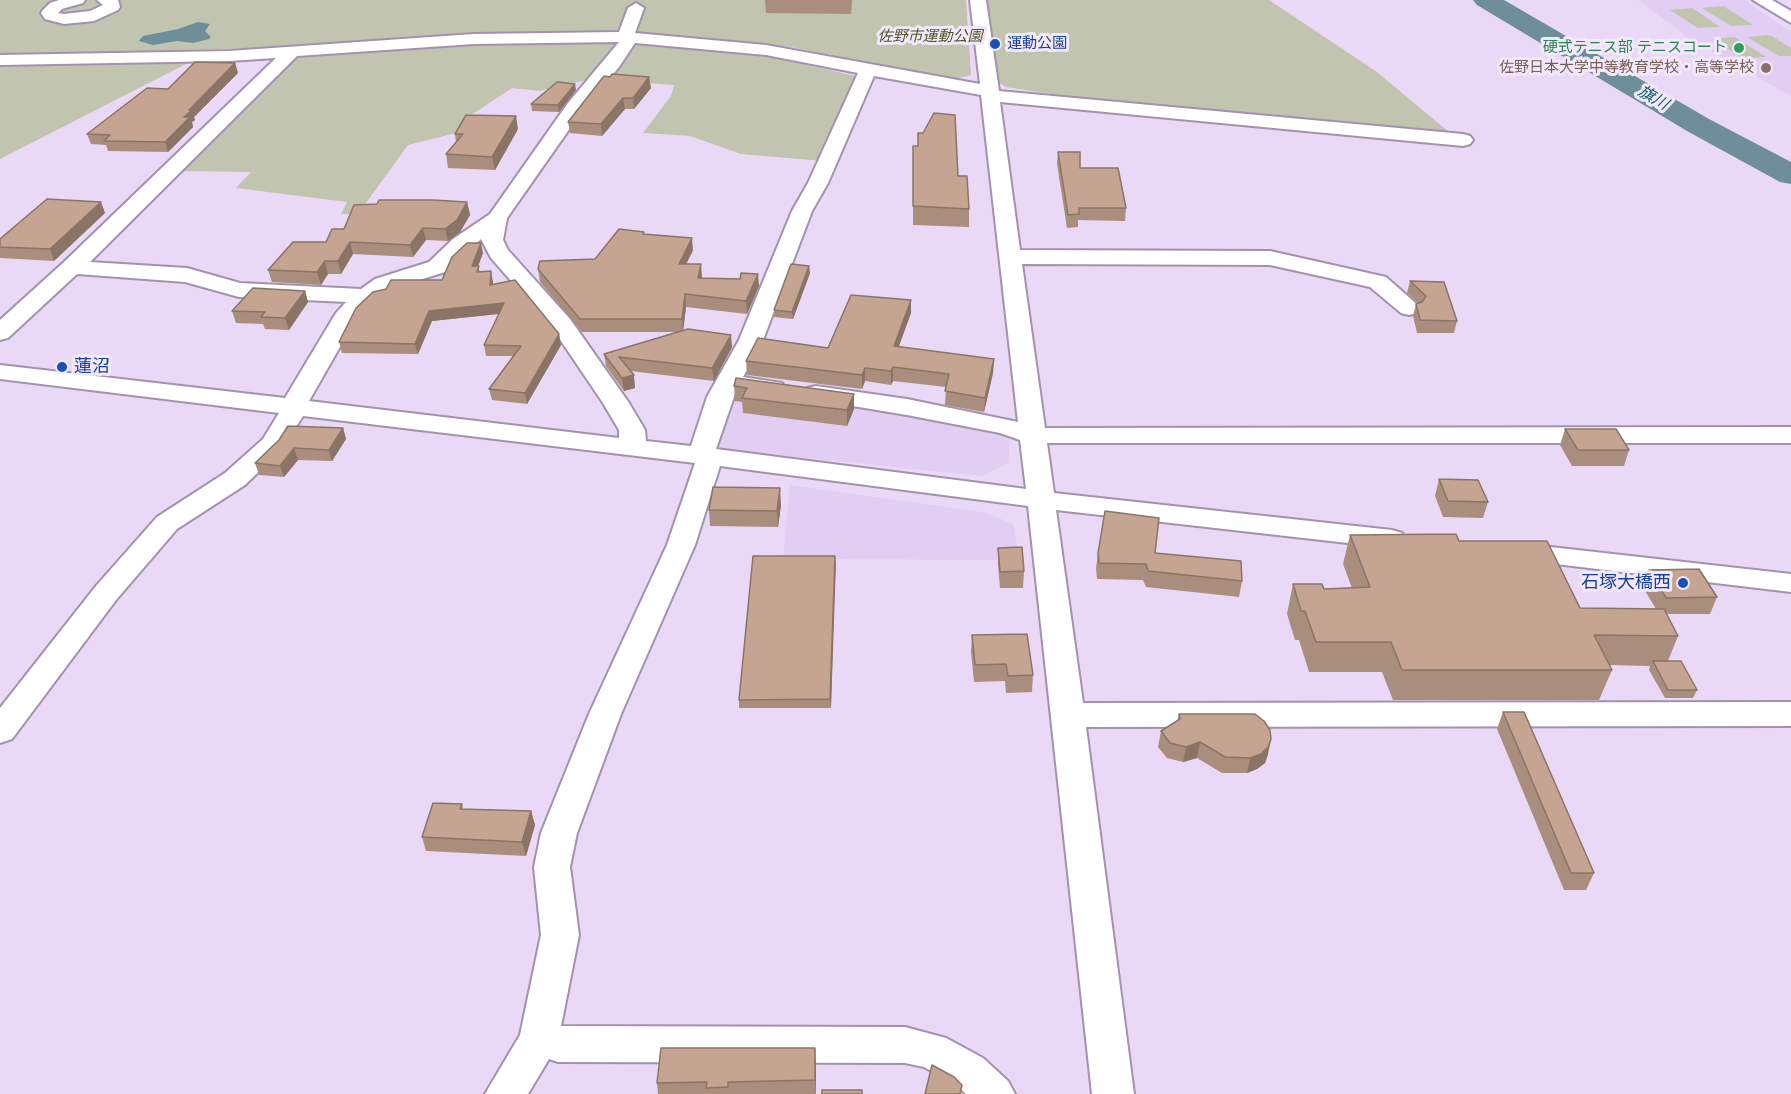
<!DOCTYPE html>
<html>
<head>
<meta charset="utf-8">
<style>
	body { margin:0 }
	canvas { display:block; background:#ead8f7 }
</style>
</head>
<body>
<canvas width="1791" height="1094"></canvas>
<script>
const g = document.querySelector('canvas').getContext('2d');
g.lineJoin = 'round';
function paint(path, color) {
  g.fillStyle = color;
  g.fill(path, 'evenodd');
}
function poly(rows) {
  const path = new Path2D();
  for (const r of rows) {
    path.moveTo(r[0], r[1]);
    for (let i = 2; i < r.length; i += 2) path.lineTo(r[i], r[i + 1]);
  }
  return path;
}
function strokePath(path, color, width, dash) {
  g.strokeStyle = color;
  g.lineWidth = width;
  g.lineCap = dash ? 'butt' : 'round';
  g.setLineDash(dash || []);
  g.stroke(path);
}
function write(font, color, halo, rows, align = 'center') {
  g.font = font + ' "Libre Baskerville","Noto Sans JP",serif';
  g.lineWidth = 6;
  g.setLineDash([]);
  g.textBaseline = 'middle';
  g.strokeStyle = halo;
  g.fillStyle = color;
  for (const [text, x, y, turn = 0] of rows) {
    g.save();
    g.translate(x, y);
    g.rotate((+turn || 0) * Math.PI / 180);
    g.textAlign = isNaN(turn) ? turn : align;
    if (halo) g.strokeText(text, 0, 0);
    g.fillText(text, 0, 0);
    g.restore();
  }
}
const built = poly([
	[1638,0,1745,0,1791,32,1791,96,1690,39],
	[732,387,867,405,1009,431,1009,462,982,476,710,448],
	[790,485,988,513,1014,525,1019,560,783,559]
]);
const green = poly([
	[0,0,966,0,971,75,955,79,791,47,637,32,506,32,295,47,0,55],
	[986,0,1269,0,1377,72,1450,133,1091,100,1006,87,998,82],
	[1723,6,1753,25,1731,26,1702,8],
	[1692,8,1720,27,1698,28,1670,10],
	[1770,35,1791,48,1791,56,1779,56,1747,37],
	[1735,37,1766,57,1742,58,1712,39],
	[571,42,614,43,615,47,631,48,639,43,731,52,776,58,860,77,823,161,741,154,690,136,643,133,671,96,674,85,590,79,540,91,512,88,465,119,456,133,408,145,358,214,341,214,347,202,236,188,251,172,177,171,291,61,301,56,472,43],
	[188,63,0,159,0,66]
]);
const water = poly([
	[198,22,210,24,205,31,211,37,209,39,193,43,177,41,153,45,139,41,143,36,178,29]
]);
const river = poly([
	[1473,0,1504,0,1709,119,1791,162,1791,184,1780,182,1687,131,1477,5,1473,0]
]);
const minor = poly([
	[59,0,85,0,83,3,62,9,58,13,64,14,90,11,103,5,97,0,118,0,120,7,118,10,94,21,64,24,45,19,41,13,43,10,50,3,59,0],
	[970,0,986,0,999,91,1463,134,1470,136,1473,140,1470,144,1463,146,1000,102,1020,250,1270,251,1386,277,1421,308,1417,313,1409,315,1401,313,1370,287,1270,265,1022,264,1045,428,1791,427,1791,443,1047,443,1054,493,1392,530,1402,533,1406,539,1402,545,1392,548,1056,510,1083,703,1791,702,1791,726,1086,727,1134,1094,1092,1094,1028,506,720,466,695,545,621,714,577,833,570,867,579,935,561,1026,905,1027,946,1038,983,1058,1008,1081,1015,1094,966,1094,955,1084,924,1067,905,1063,558,1062,549,1059,528,1094,485,1094,520,1035,541,935,534,867,541,833,589,714,667,545,695,463,303,416,281,450,245,485,177,529,116,600,12,739,0,743,0,708,96,586,157,517,225,473,263,439,279,413,0,379,0,365,285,398,336,313,346,302,239,297,185,282,77,274,8,338,0,340,0,320,64,262,276,58,229,61,0,65,0,55,229,51,474,34,619,32,628,8,636,3,644,8,635,33,766,45,980,84,970,0],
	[619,42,568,103,490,214,453,239,429,262,375,279,361,289,240,283,187,268,90,262,297,56,474,44,619,42],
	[635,43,766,55,858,73,808,183,792,211,739,340,707,397,691,446,646,441,645,430,629,403,570,319,508,250,503,240,507,218,582,111,619,67,635,43],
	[874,76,981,95,1018,422,907,399,816,386,807,388,804,393,807,398,816,400,907,415,1000,433,1020,440,1026,489,716,449,736,391,773,395,782,393,785,388,782,383,743,377,763,340,812,211,828,183,874,76],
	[481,239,491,258,553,329,603,403,619,430,619,438,309,401,357,317,374,301,391,289,445,272,481,239],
	[1753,0,1772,0,1791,11,1791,23,1753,0],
	[1515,543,1791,574,1791,592,1505,558,1501,552,1505,546,1515,543]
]);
const wall = poly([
	[765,0,852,0,851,14,766,13],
	[235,63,238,73,194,117,195,120,192,122,193,127,168,152,108,151,106,145,91,144,87,134,168,89],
	[649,77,651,88,634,109,625,109,602,136,570,133,568,122],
	[576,90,559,112,532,111,531,104],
	[518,129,495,170,448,168,446,154,456,142,455,134],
	[913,146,958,176,969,209,969,227,913,225],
	[1058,152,1080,168,1126,208,1125,221,1078,220,1078,227,1067,228,1057,164],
	[467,202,470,215,460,232,448,241,426,240,413,257,353,254,341,274,328,274,321,285,272,282,268,270,326,242,344,229],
	[105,213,54,261,0,258,0,239],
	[644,232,644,234,693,250,686,264,702,277,702,278,759,286,747,314,686,307,683,330,732,347,714,381,630,371,635,388,624,391,606,366,604,354,677,332,582,332,540,282,538,269,595,259],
	[483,253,478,266,480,272,493,282,493,285,559,334,561,345,527,404,492,400,489,389,513,356,486,356,484,345,499,314,432,321,418,354,342,353,339,342,442,280],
	[810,273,793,319,774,317,774,310],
	[1410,281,1457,321,1454,333,1417,333,1413,316,1416,304,1418,303,1407,293],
	[305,291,308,302,289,330,265,329,263,324,236,323,232,311],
	[911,313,898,347,994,359,993,373,984,412,945,405,946,387,893,381,891,385,865,381,862,389,747,375,746,361,828,348],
	[736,378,854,409,847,426,743,413,742,402,735,401,734,386],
	[343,428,346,439,332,461,298,460,284,477,259,475,255,463],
	[1565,429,1629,450,1624,466,1572,466,1560,445],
	[1439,479,1488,502,1483,518,1443,517,1435,496],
	[781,505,778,527,710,526,709,510],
	[1350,535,1459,541,1580,608,1656,609,1642,586,1649,570,1717,597,1710,614,1666,614,1678,636,1668,661,1697,690,1693,698,1665,698,1649,670,1650,666,1609,665,1612,670,1599,700,1393,700,1382,672,1309,672,1299,640,1295,640,1287,614,1293,584,1324,589,1352,588,1343,564],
	[998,548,1024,571,1023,588,1000,588,998,564],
	[1098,553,1155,553,1242,581,1239,597,1146,587,1143,580,1097,579,1096,568],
	[835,556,831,708,739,708,739,700],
	[972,635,1033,675,1032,692,1006,693,1005,681,974,682,971,652],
	[1503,712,1594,873,1586,890,1564,890,1497,729],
	[1179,714,1268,754,1265,763,1257,769,1247,773,1222,773,1197,758,1183,762,1167,758,1158,747,1161,731,1177,721],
	[462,804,463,809,531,811,535,825,526,856,426,851,422,837],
	[816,1065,816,1094,658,1094,657,1083]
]);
const shadedWall = poly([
	[235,63,238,73,194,117,195,120,192,122,193,127,168,152,165,142,189,110],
	[649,77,651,88,634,109,633,98],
	[575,84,576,90,559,112,558,105],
	[623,98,625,109,602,136,601,124],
	[516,116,518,129,495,170,492,157],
	[101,202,105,213,54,261,50,249],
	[467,202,470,215,460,232,448,241,445,229],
	[423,228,426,240,413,257,410,245],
	[692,238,693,250,680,277,679,264],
	[350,242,353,254,341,274,338,261],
	[481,243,483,253,474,277,472,266],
	[325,261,328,274,321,285,317,272],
	[701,264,702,277,699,291,698,278],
	[809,266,810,273,793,319,792,312],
	[491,271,493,282,492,296,490,285],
	[758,274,759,286,747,314,746,301],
	[305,291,308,302,289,330,285,318],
	[685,294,686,307,683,332,682,319],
	[911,300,911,313,894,360,894,346],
	[504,303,506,313,432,321,418,354,415,344,429,311],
	[559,334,561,345,527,404,525,393],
	[731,335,732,347,714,381,712,368],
	[994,359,993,373,984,412,985,398],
	[893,367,893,381,891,385,891,371],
	[865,368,865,381,862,389,862,375],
	[634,375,635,388,624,391,622,378],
	[854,394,854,409,847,426,847,410],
	[343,428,346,439,332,461,329,450],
	[294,448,298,460,284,477,280,466],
	[780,488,781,505,778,527,777,511],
	[835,556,836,564,831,708,830,699],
	[1271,739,1268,754,1265,763,1257,769,1247,773,1250,758],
	[1200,742,1197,758,1183,762,1186,747],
	[531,811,535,825,526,856,522,842],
	[815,1048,816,1065,816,1094,815,1080]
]);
const building = poly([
	[195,62,235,63,189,110,192,110,184,117,190,117,165,142,104,141,110,135,87,134,147,88,168,89,195,62],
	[612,74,649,77,633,98,623,98,601,124,568,122,604,76,610,77,612,74],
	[557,82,575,84,558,105,531,104,557,82],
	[934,113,955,115,958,176,967,176,969,209,913,206,913,146,918,146,918,133,923,133,934,113],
	[466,115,516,116,492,157,446,154,463,134,455,134,466,115],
	[1058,152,1080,152,1080,168,1118,168,1126,208,1079,208,1079,214,1068,215,1058,152],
	[47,199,101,202,50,249,0,247,0,239,47,199],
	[379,200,433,200,467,202,457,220,445,229,423,228,410,245,350,242,338,261,325,261,317,272,268,270,293,242,326,242,332,229,344,229,354,205,377,204,379,200],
	[619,229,644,232,643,234,692,238,679,264,701,264,698,278,740,279,741,273,758,274,746,301,685,294,682,319,580,319,538,269,540,261,595,259,619,229],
	[467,243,481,243,472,266,479,266,477,272,491,271,490,285,515,280,559,334,525,393,489,389,521,346,484,345,504,303,429,311,415,344,339,342,356,308,373,292,386,289,391,280,442,280,452,257,467,243],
	[791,264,809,266,792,312,774,310,791,264],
	[1410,281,1444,282,1457,321,1420,320,1416,304,1422,302,1426,296,1410,281],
	[253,288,305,291,285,318,261,317,265,312,232,311,253,288],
	[851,295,911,300,894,346,994,359,985,398,945,391,949,374,893,367,891,371,865,368,862,375,746,361,758,338,828,348,851,295],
	[688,329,731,335,712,368,619,357,634,375,622,378,604,354,688,329],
	[736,378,854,394,847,410,742,398,747,388,734,386,736,378],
	[288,426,343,428,329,450,294,448,280,466,255,463,279,440,288,426],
	[1565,429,1616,429,1629,450,1578,450,1565,429],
	[1439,479,1478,480,1488,502,1448,501,1439,479],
	[713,487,780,488,777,511,709,510,713,487],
	[1105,511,1159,518,1155,553,1241,561,1242,581,1148,571,1146,564,1099,563,1098,553,1105,511],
	[1456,534,1459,541,1547,541,1580,608,1664,609,1678,636,1594,635,1612,670,1402,670,1391,642,1316,642,1305,611,1301,611,1293,584,1322,584,1324,589,1370,587,1350,535,1456,534],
	[1022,547,1024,571,1000,572,998,548,1022,547],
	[753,556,835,556,830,699,739,700,753,556],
	[1699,569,1717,597,1666,598,1649,570,1699,569],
	[1027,634,1033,675,1008,676,1006,664,975,665,972,635,1027,634],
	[1653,661,1681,661,1697,690,1668,690,1653,661],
	[1503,712,1524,712,1594,873,1571,873,1503,712],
	[1179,714,1255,714,1264,721,1270,730,1271,739,1268,747,1261,754,1250,758,1225,757,1200,742,1186,747,1170,743,1161,731,1180,719,1179,714],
	[433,803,462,804,460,809,531,811,522,842,422,837,433,803],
	[661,1048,815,1048,815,1080,728,1082,728,1087,706,1088,707,1082,657,1083,661,1048],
	[932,1065,954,1077,962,1085,960,1094,925,1094,932,1065],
	[822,1090,862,1090,862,1094,822,1094,822,1090]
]);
const markers = [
	[995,44,6,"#1a4fb4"],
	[1739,48,6,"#2e9e5b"],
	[1766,68,6,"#8d6e63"],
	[62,367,6,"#1a4fb4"],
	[1683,583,6,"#1a4fb4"]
];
const farParknames = [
	["佐野市運動公園",930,37]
];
const farTransitnames = [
	["運動公園",1007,44]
];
const farLeisurenames = [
	["硬式テニス部 テニスコート",1727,48]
];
const farEducationnames = [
	["佐野日本大学中等教育学校・高等学校",1754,68]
];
const farWaternames = [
	["旗川",1653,98,30]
];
const transitNames = [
	["蓮沼",74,367],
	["石塚大橋西",1671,583,"right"]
];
paint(built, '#e2cdf3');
paint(green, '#c1c4ae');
paint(water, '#6e8f9a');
paint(river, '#6e8f9a');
strokePath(minor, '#a392af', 4);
paint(minor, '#fff');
paint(wall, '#a98e7e');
paint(shadedWall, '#8a7466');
paint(building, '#c5a592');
strokePath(building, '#8a7466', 1.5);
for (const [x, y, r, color] of markers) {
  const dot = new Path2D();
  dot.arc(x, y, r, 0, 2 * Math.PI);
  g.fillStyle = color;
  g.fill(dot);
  strokePath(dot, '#f3e8fb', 2);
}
write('italic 15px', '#525625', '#f3e8fb', farParknames);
write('15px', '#164399', '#f3e8fb', farTransitnames, 'left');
write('15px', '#27864d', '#f3e8fb', farLeisurenames, 'right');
write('15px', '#785e54', '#f3e8fb', farEducationnames, 'right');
write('italic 16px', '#135769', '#f3e8fb', farWaternames);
write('18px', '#164399', '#f3e8fb', transitNames, 'left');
</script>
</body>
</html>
